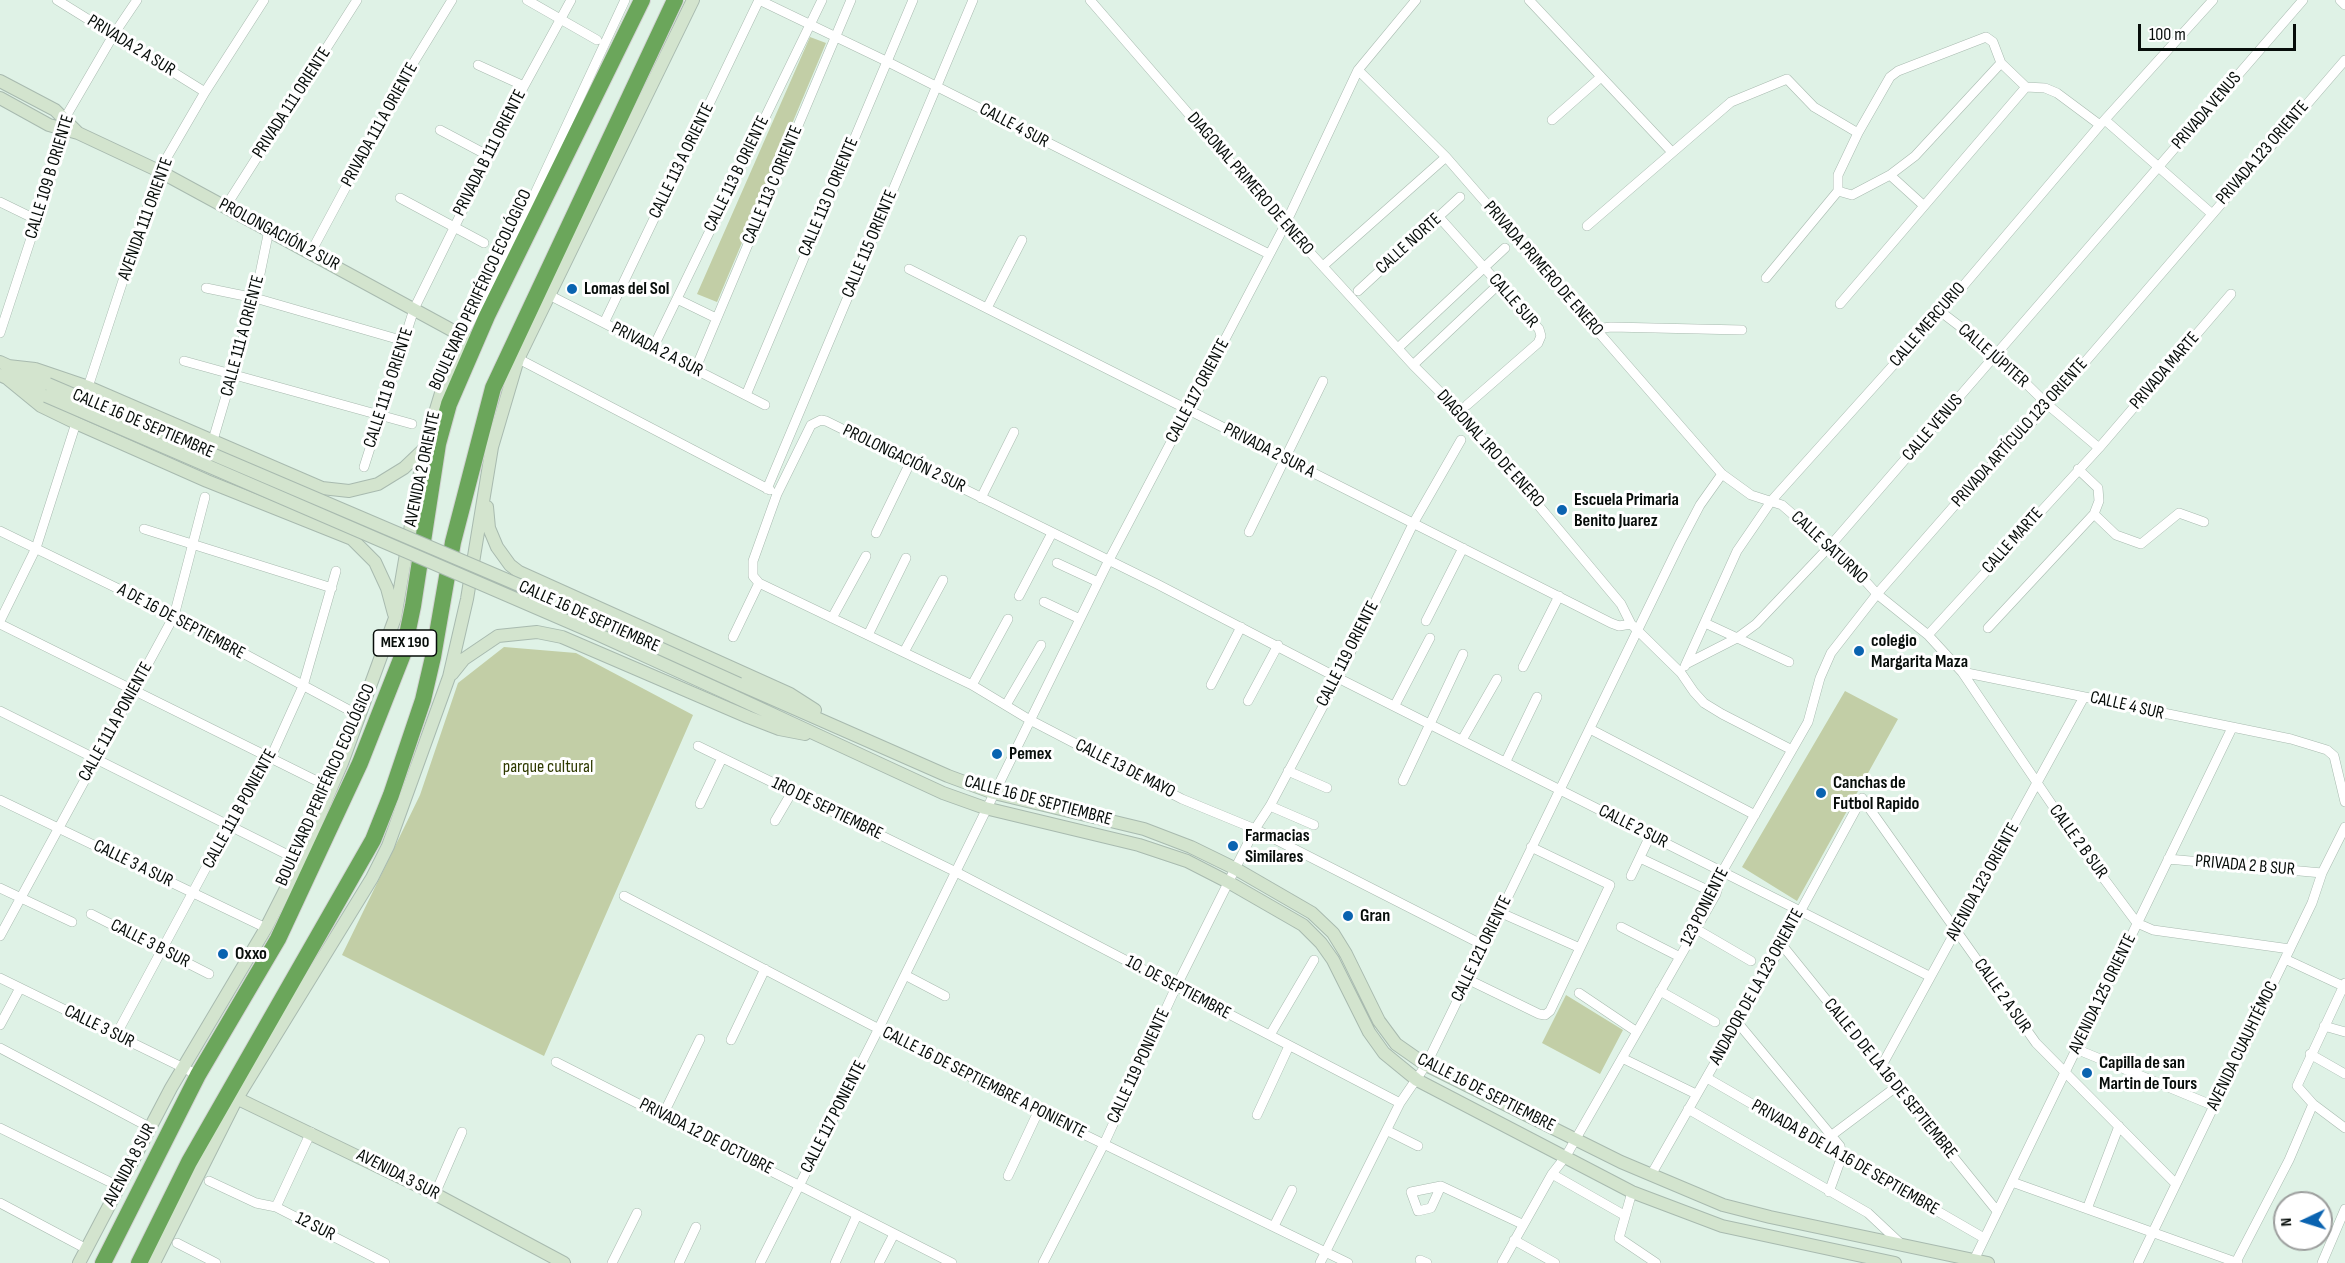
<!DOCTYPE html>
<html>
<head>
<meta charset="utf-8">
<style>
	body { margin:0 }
	#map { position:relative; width:2345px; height:1263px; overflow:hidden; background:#dff2e6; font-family:"Sofia Sans Condensed",sans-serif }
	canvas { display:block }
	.north { position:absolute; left:2273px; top:1191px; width:60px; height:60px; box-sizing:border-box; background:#fff; border:2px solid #9c9e9d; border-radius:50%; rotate:266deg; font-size:16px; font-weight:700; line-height:24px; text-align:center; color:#070d0a }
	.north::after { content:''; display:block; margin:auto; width:21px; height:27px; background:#0a63b0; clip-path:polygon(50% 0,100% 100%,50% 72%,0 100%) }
	.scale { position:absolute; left:2138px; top:24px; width:158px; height:27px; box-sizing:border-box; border:3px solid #070d0a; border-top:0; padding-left:8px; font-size:18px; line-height:21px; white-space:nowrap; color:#070d0a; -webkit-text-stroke:4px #fff; paint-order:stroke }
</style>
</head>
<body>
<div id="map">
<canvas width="2345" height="1263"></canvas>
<div class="north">N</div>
<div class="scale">100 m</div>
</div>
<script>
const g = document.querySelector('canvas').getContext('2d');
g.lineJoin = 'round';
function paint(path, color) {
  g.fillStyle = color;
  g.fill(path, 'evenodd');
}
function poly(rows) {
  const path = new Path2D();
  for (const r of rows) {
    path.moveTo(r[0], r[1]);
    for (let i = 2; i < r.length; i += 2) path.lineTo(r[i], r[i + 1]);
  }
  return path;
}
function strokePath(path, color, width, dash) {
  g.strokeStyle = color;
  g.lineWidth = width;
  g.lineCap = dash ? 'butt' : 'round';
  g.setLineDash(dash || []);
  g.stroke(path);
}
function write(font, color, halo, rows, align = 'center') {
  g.font = font + ' "Sofia Sans Condensed",sans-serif';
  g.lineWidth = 6;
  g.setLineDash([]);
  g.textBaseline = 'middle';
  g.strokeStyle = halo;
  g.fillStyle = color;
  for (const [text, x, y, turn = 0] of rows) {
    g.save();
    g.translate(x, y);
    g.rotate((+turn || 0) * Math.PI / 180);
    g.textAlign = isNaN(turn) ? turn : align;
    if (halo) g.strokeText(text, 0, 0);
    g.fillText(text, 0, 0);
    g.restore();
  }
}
const green = poly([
	[810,37,826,43,717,302,697,294],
	[504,647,576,653,693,715,544,1056,342,955,420,795,458,683],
	[1845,691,1898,719,1797,901,1742,867],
	[1566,995,1623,1030,1600,1074,1542,1043]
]);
const street = poly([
	[57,0,205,92],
	[527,0,597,40],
	[759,0,886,61,1269,254],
	[1090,0,1285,225,1413,365,1462,414,1621,604,1631,624,1681,673,1694,692,1704,703,1722,714,1792,750],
	[1529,0,1671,151],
	[2340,0,2345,5],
	[478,65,524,86],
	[1358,70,1446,157,1722,474,1751,495,1782,505,1851,565,1877,594,1928,635,1962,672,2084,852,2137,923,2153,930,2290,949],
	[1552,120,1601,77],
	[2105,120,2211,213],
	[440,130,489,156],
	[1858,133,1890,77,1898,71,1986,37,1993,42,2001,63,2026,87,2045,88,2057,93,2100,125],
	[1890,175,1915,156,2001,63],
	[1838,191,1852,195,1890,175,1923,205],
	[400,198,484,243],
	[0,202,37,220],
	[226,206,357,0],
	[1439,217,1539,329,1541,336,1538,343,1467,405],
	[1587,226,1731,102,1787,79,1814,107,1858,133,1838,175,1838,191],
	[311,252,406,75,452,0],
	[1323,266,1446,157],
	[909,269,1611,623,1619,626,1631,624],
	[1766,278,1838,191],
	[206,288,255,298,404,341],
	[1358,291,1460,197],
	[549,295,765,405],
	[677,299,716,318],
	[1840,304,2026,87],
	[987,308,1022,240],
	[1941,312,1996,354,2048,405,2099,448],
	[604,323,759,0],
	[1596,329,1611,327,1742,330],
	[0,333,37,220,65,118,114,34,137,0],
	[463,336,531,202,625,0],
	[653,348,822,0],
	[1398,348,1505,248],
	[513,356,770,490],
	[184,361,412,424],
	[1413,365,1499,284],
	[695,370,851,0],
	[88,387,159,171,205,92,264,0],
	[746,395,913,0],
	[213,440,255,298,269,230],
	[364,467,414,309,524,86,571,0],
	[767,489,973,0],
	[981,498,1014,432],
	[2094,514,2116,535,2141,544,2179,513,2204,522],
	[144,529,332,588],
	[0,531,174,616,360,716],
	[1249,532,1323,381],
	[876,533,910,463],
	[1057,563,1098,582],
	[1019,596,1052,533],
	[1044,602,1080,619],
	[832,618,866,556],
	[0,621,36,548,76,423],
	[1426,621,1463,548],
	[1705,623,1789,662],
	[0,624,331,788],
	[1988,628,2094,514,2099,501,2098,488,2078,469],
	[868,635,906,558],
	[1928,635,2099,448,2231,294],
	[733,637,759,583],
	[904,652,943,580],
	[1686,664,1737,638,1756,624,1830,546,2303,0],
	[1685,666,1737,551,1772,500,1941,312,2100,125,2213,0],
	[1523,667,1559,596],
	[1962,672,2291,739,2327,750,2334,756,2345,802],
	[972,685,1008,619],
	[1211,685,1241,627],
	[1248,701,1278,645],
	[1006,705,1041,645],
	[1395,705,1430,638],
	[0,711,300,861],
	[1590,729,1755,815],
	[1462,740,1497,679],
	[698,746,956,872,1400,1103],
	[1506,761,1537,697],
	[1288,771,1327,788],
	[1403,781,1463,654],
	[0,800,266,928],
	[700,804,722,758],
	[1270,806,1314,825],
	[775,821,792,792],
	[1640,858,1716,894],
	[2168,859,2322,873],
	[1631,876,1650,836],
	[0,888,72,922],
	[624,896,1038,1112,1348,1263],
	[1499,912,1580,948],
	[91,914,209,974],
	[1621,927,1680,957],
	[1696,929,1751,961],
	[0,936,174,616,205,497],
	[1483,945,1255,829,1182,799,1030,720,972,685,759,583,753,576,753,561,777,494,811,425,821,420,826,421,1157,584,1338,678,1929,976],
	[1782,945,1997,1211],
	[2285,959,2343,986],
	[905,975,945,996],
	[0,978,198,1075],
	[1467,979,1539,1014,1545,1015,1550,1011,1610,885,1531,847],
	[2345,983,2297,1086,2313,1104,2345,1128],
	[1660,991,1715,1022],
	[1579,993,1637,1032],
	[1738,1023,1840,1146,1842,1156,1829,1192],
	[0,1025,20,988],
	[2324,1026,2345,1032],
	[116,1035,229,825,270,759,303,686,336,571],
	[1270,1035,1314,960],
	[731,1040,765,969],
	[0,1048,149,1127],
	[2076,1049,2214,1106],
	[2310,1054,2345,1074],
	[1622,1058,1696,1094],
	[556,1062,952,1263],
	[1881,1067,2084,697],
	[1707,1078,1984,1238],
	[1688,1109,1868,1213,1900,1243],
	[663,1115,700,1039],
	[1257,1115,1289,1046],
	[0,1128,118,1186],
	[1388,1131,1418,1146],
	[1820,1144,1896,1087],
	[1552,1174,1624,1215],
	[1651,1175,1782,945,1862,798,2036,1043,2176,1184],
	[1008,1176,1038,1112],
	[209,1181,256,1203,276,1207,385,1263],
	[2012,1182,2238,1263],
	[1441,1186,1431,1208,1418,1211,1411,1192,1441,1186,1522,1224],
	[1632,1192,1619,1238,1656,1263],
	[435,1194,462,1132],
	[0,1203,81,1246],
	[276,1207,311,1132],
	[2087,1209,2119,1126],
	[1274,1226,1292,1190],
	[1514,1240,1555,1263],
	[177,1243,216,1263],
	[1420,1260,1427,1263],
	[1974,1260,2232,728],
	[2236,1262,2289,1160,2313,1104],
	[612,1263,637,1213],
	[679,1263,696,1227],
	[760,1263,878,1030,1109,560,1285,225,1358,70,1416,0],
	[835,1263,857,1215],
	[879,1263,894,1234],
	[1043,1263,1104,1144,1176,987,1255,829,1270,806,1338,678,1414,522,1461,440],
	[1320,1263,1400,1103,1426,1065,1680,543,1700,505,1722,474],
	[1502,1263,1552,1174,1566,1156,1716,894,1722,872,1808,722,1820,678,1831,653,1877,594,1961,498,2048,405,2345,60],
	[2138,1263,2312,903,2322,873,2345,827],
	[2322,1263,2345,1209]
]);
const secondary = poly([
	[0,81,55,110,78,133],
	[0,98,49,125,78,133,159,171,470,340],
	[0,362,48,384],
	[8,366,35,369,88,387,322,488,349,491,378,484,404,468,424,449],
	[0,375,46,396],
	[8,379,41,406,76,423,207,481,352,539,375,562,387,588,394,614],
	[487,507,489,528,497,547,510,565,519,572,790,694,815,710],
	[452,674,464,659,498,636,537,632,562,637,748,717,779,729,805,734],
	[739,684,948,776,994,793,1144,829,1191,847,1236,869,1312,913,1333,933,1346,954,1379,1021,1396,1044,1426,1065,1621,1162,1723,1205,1770,1217,1988,1263],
	[733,696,943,793,985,808,1139,845,1187,861,1230,883,1303,925,1321,943,1333,960,1369,1032,1384,1053,1417,1080,1632,1192,1722,1226,1895,1263],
	[230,1095,435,1194,564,1263],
	[79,1263,171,1088,266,928,300,861,342,763,395,618,424,449,445,380,463,336],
	[154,1263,237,1098,372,878,388,846,449,677,467,599,492,447,518,359,693,0]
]);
const highway = poly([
	[103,1263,198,1075,278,939,360,763,403,654,413,606,438,444,449,404,487,316,642,0],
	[139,1263,189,1162,373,840,391,795,423,700,433,657,453,542,493,388,675,0]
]);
const secondaryBridge = poly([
	[48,384,540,594,739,684],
	[46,396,597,634,733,696]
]);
const markers = [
	[572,289,6,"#0a63b0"],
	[1562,510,6,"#0a63b0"],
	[1859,651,6,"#0a63b0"],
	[997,754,6,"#0a63b0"],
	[1821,793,6,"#0a63b0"],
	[1233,846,6,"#0a63b0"],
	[1348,916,6,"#0a63b0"],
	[223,954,6,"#0a63b0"],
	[2087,1073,6,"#0a63b0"]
];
const shields = [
	[405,643,63]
];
const shieldNames = [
	["MEX 190",405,643]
];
const streetNames = [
	["PRIVADA 2 A SUR",131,46,32],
	["PRIVADA 111 ORIENTE",292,103,-57],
	["PRIVADA VENUS",2207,111,-49],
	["PRIVADA 111 A ORIENTE",380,125,-61],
	["CALLE 4 SUR",1014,126,28],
	["PRIVADA B 111 ORIENTE",490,153,-63],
	["PRIVADA 123 ORIENTE",2263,153,-49],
	["CALLE 113 A ORIENTE",682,161,-64],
	["CALLE 113 B ORIENTE",737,174,-64],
	["CALLE 109 B ORIENTE",50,177,-73],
	["DIAGONAL PRIMERO DE ENERO",1250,184,49],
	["CALLE 113 C ORIENTE",773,185,-67],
	["CALLE 113 D ORIENTE",829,197,-67],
	["AVENIDA 111 ORIENTE",146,219,-70],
	["PROLONGACIÓN 2 SUR",279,235,28],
	["CALLE 115 ORIENTE",870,244,-67],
	["CALLE NORTE",1409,244,-42],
	["PRIVADA PRIMERO DE ENERO",1543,269,49],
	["BOULEVARD PERIFÉRICO ECOLÓGICO",481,290,-65],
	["CALLE SUR",1513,301,49],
	["CALLE MERCURIO",1928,325,-49],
	["CALLE 111 A ORIENTE",243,336,-75],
	["PRIVADA 2 A SUR",657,350,27],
	["CALLE JÚPITER",1993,356,41],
	["PRIVADA MARTE",2165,371,-49],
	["CALLE 111 B ORIENTE",389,388,-72],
	["CALLE 117 ORIENTE",1198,391,-62],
	["CALLE 16 DE SEPTIEMBRE",143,424,23],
	["CALLE VENUS",1933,428,-49],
	["PRIVADA ARTÍCULO 123 ORIENTE",2020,433,-48],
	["DIAGONAL 1RO DE ENERO",1490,449,48],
	["PRIVADA 2 SUR A",1269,451,27],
	["PROLONGACIÓN 2 SUR",904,459,26],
	["AVENIDA 2 ORIENTE",423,469,-78],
	["CALLE MARTE",2013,541,-48],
	["CALLE SATURNO",1829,548,43],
	["CALLE 16 DE SEPTIEMBRE",589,617,24],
	["A DE 16 DE SEPTIEMBRE",181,622,28],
	["CALLE 119 ORIENTE",1348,654,-63],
	["CALLE 4 SUR",2127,706,13],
	["CALLE 111 A PONIENTE",116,722,-61],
	["CALLE 13 DE MAYO",1125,769,27],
	["BOULEVARD PERIFÉRICO ECOLÓGICO",326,785,-66],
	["CALLE 16 DE SEPTIEMBRE",1038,801,15],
	["CALLE 111 B PONIENTE",240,809,-61],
	["1RO DE SEPTIEMBRE",827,809,26],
	["CALLE 2 SUR",1633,827,27],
	["CALLE 2 B SUR",2078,842,54],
	["CALLE 3 A SUR",133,864,26],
	["PRIVADA 2 B SUR",2245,866,5],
	["AVENIDA 123 ORIENTE",1983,882,-61],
	["123 PONIENTE",1705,907,-63],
	["CALLE 3 B SUR",150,944,27],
	["CALLE 121 ORIENTE",1482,949,-64],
	["ANDADOR DE LA 123 ORIENTE",1757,987,-61],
	["1O. DE SEPTIEMBRE",1178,988,28],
	["AVENIDA 125 ORIENTE",2103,994,-64],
	["CALLE 2 A SUR",2002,996,55],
	["CALLE 3 SUR",99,1027,26],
	["AVENIDA CUAUHTÉMOC",2243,1046,-64],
	["CALLE 119 PONIENTE",1139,1066,-65],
	["CALLE D DE LA 16 DE SEPTIEMBRE",1890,1079,51],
	["CALLE 16 DE SEPTIEMBRE A PONIENTE",984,1083,27],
	["CALLE 16 DE SEPTIEMBRE",1486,1093,27],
	["CALLE 117 PONIENTE",834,1117,-63],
	["PRIVADA 12 DE OCTUBRE",706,1137,27],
	["PRIVADA B DE LA 16 DE SEPTIEMBRE",1845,1158,30],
	["AVENIDA 8 SUR",130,1165,-62],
	["AVENIDA 3 SUR",398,1175,27],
	["12 SUR",315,1227,27]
];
const poiNames = [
	["Lomas del Sol",584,289],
	["Escuela Primaria",1574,500],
	["Benito Juarez",1574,521],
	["colegio",1871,641],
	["Margarita Maza",1871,662],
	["Pemex",1009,754],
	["Canchas de",1833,783],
	["Futbol Rapido",1833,804],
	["Farmacias",1245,836],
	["Similares",1245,857],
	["Gran",1360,916],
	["Oxxo",235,954],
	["Capilla de san",2099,1063],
	["Martin de Tours",2099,1084]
];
const parkNames = [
	["parque cultural",548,767]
];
paint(green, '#c2cea6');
strokePath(street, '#a8baaf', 10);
strokePath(secondary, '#a8baaf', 14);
strokePath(highway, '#d2d3d3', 18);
strokePath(street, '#fff', 9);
strokePath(secondary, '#d3e4ce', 12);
strokePath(highway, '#6ba65b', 16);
strokePath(secondaryBridge, '#a8baaf', 14, []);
strokePath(secondaryBridge, '#d3e4ce', 12);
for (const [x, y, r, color] of markers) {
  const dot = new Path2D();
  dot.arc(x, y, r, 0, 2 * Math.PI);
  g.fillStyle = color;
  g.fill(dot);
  strokePath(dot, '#fff', 2);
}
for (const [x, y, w] of shields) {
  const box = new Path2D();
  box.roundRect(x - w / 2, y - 13, w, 26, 4.5);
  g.fillStyle = '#fff';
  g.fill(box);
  strokePath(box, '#070d0a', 1.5);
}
write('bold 16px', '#070d0a', null, shieldNames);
write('18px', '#070d0a', '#fff', streetNames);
write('bold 18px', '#070d0a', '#fff', poiNames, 'left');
write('18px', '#2f3a01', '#fff', parkNames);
</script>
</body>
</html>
